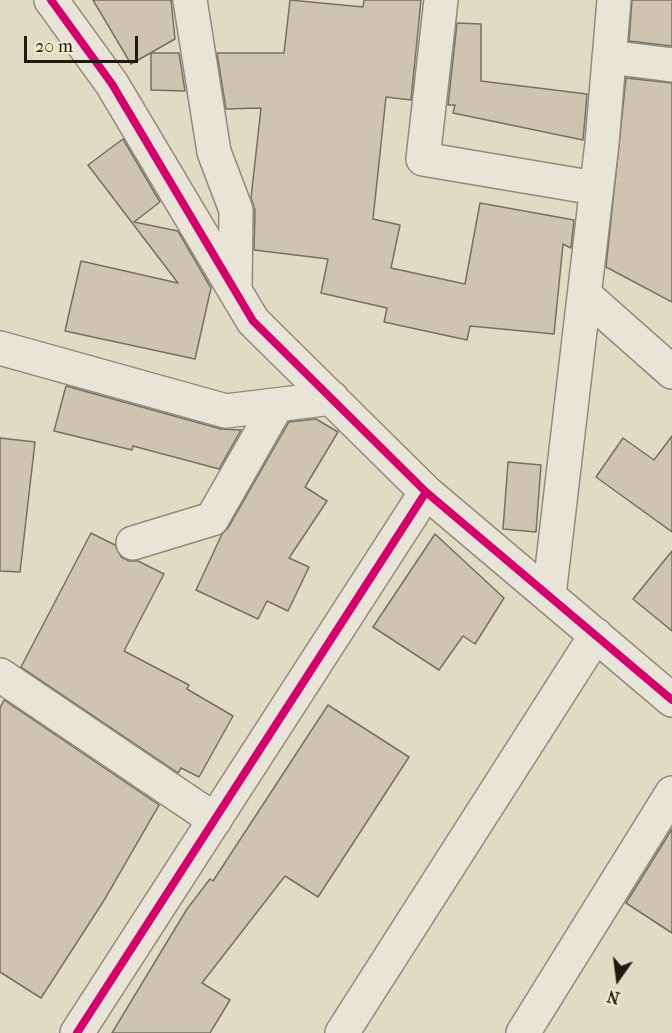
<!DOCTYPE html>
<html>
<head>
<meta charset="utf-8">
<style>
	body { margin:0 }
	#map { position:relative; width:672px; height:1033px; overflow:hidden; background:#e2dbc4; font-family:"IM FELL French Canon",serif }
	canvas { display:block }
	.north { position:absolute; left:588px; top:949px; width:60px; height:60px; -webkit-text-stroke:4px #f5ecd0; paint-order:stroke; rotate:194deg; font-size:16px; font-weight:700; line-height:24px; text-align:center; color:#211910 }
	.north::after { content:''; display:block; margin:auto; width:21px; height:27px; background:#211910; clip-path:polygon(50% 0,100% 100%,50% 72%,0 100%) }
	.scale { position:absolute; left:24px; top:36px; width:114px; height:27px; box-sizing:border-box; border:3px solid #211910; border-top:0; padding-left:8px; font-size:18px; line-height:21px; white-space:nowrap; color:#211910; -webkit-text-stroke:4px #f5ecd0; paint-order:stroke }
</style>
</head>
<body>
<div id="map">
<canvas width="672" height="1033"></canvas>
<div class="north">N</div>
<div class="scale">20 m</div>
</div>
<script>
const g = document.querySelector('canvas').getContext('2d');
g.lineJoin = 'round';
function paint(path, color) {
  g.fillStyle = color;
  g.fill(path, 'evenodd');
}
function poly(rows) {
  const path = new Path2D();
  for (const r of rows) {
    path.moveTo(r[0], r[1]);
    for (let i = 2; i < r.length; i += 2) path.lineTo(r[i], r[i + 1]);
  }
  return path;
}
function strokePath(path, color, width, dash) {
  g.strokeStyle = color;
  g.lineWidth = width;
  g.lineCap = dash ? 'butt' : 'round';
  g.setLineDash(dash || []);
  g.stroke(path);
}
const building = poly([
	[93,0,171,0,175,39,131,64,93,0],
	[290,0,363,7,364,0,421,0,411,100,386,97,373,219,400,225,391,268,465,284,480,203,574,220,571,248,563,244,554,334,470,326,467,340,384,322,387,308,321,293,328,259,254,250,255,210,251,198,261,108,226,109,217,53,284,53,290,0],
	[632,0,672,0,672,46,629,41,632,0],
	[457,23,481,24,481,81,587,94,583,140,453,113,455,105,448,105,457,23],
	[151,53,179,53,185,91,151,90,151,53],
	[626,78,672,83,672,302,606,267,626,78],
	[123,139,160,202,134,222,178,231,211,288,195,359,65,331,81,261,178,283,88,165,123,139],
	[66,386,221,429,241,430,219,469,133,446,132,450,54,431,66,386],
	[316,419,338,432,305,487,327,501,289,558,309,567,288,611,267,601,258,619,196,590,222,534,228,528,289,422,316,419],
	[672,436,672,532,596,477,623,438,654,460,672,436],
	[0,438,35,442,20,572,0,571,0,438],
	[508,462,541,465,536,532,503,529,508,462],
	[91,533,115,545,121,557,129,561,138,561,164,574,124,651,189,685,187,689,233,716,199,777,181,768,178,773,21,667,91,533],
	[435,534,504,598,475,644,463,636,439,670,373,627,435,534],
	[672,551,672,631,633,599,672,551],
	[4,700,159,805,103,902,41,998,0,972,0,708,4,700],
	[328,705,409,757,318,897,285,876,202,983,230,1000,210,1033,112,1033,187,909,210,879,213,881,328,705],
	[672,829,672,933,626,903,672,829]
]);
const minor = poly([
	[51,0,112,84,253,321,426,492,672,700],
	[190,0,214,152,236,210,235,291],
	[441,0,423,159,595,188],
	[609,57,672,65],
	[585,295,672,372],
	[0,348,226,411,332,398],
	[133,543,212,519,277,405],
	[549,595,602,143,614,0],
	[0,675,215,820],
	[77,1033,426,492],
	[342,1033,596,635],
	[523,1033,672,793]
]);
const cycleway = poly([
	[51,0,112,84,253,321,426,492,672,700],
	[77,1033,426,492]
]);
paint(building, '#cfc3b2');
strokePath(building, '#757064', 1.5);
strokePath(minor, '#908a7c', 36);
strokePath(minor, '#e8e4d8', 33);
strokePath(cycleway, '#d6006c', 8);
</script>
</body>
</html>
